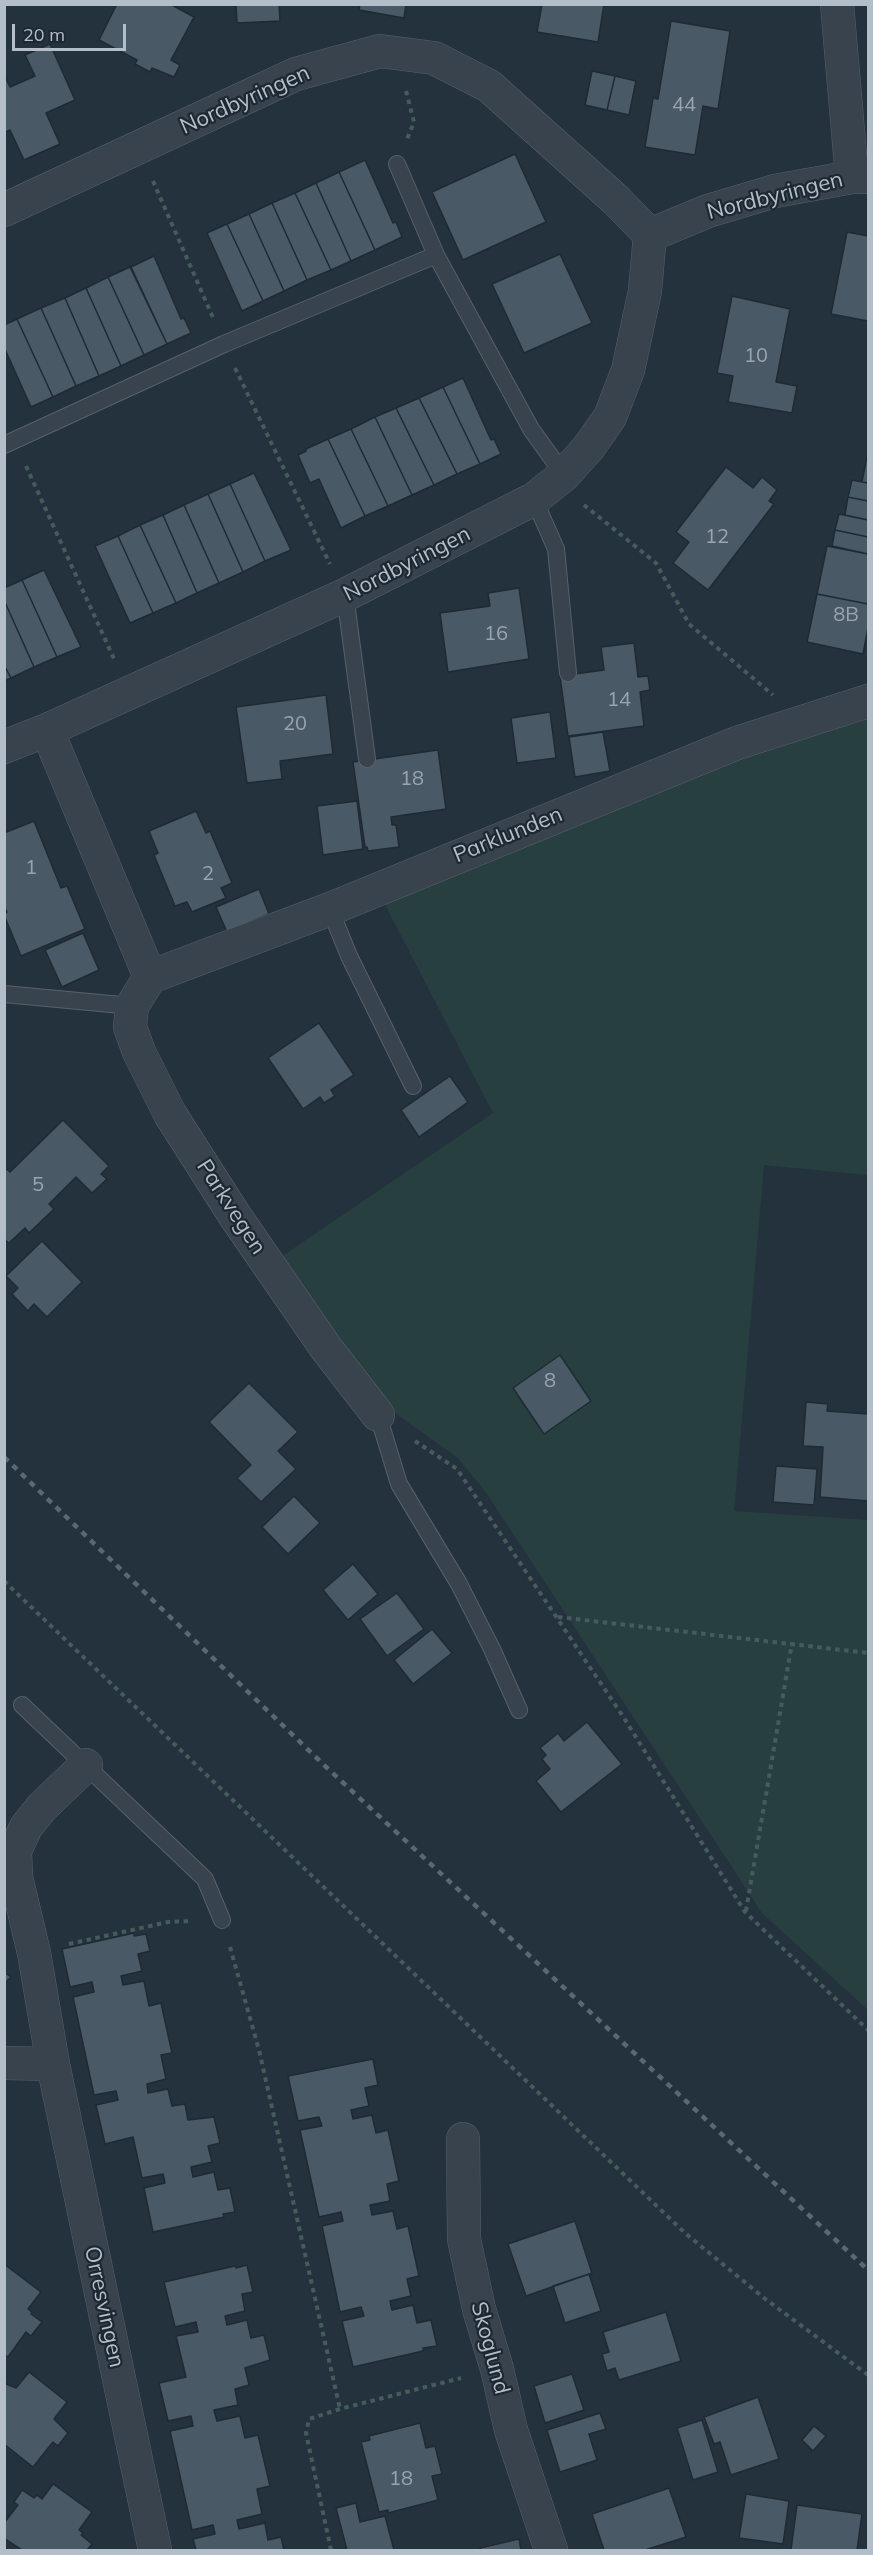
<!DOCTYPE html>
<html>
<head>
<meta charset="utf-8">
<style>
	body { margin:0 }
	#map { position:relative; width:873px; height:2555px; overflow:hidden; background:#24323d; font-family:Mulish,sans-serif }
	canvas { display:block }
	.frame { position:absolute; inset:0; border:6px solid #b4bec8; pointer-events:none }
	.scale { position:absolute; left:12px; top:24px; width:114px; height:27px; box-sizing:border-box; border:3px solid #b4bec8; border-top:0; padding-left:8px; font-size:18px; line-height:21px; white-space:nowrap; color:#b4bec8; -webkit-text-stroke:4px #1d2832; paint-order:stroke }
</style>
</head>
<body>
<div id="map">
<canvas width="873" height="2555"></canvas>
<div class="frame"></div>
<div class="scale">20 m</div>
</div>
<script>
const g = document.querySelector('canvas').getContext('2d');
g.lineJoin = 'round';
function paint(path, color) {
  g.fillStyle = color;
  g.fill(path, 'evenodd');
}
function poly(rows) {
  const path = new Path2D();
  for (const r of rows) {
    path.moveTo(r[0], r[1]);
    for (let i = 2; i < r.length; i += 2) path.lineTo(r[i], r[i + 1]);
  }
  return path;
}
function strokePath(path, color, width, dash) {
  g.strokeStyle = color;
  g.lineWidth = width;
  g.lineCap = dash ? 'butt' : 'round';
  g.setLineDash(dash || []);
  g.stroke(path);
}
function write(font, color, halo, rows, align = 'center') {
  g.font = font + ' Mulish,sans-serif';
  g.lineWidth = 4.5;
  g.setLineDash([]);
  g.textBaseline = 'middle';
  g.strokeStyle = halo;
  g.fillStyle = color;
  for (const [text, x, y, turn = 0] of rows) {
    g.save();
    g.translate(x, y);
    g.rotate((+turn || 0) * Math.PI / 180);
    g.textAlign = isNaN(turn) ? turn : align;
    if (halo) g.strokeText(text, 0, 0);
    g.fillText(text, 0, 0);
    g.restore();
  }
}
const green = poly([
	[868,715,868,1175,764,1165,734,1511,868,1520,868,2010,762,1913,485,1491,458,1458,384,1405,278,1259,493,1113,382,899,756,750]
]);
const building = poly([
	[117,4,170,4,194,17,171,60,180,65,174,77,152,68,150,72,135,64,137,60,99,40,117,4],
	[236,4,279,4,280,21,237,23,236,4],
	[360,4,406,4,404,18,359,10,360,4],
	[542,4,604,4,598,42,537,32,542,4],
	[671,21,730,31,718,109,703,106,695,155,645,147,653,98,658,99,671,21],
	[50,44,75,100,46,113,60,144,24,160,10,130,4,133,4,75,10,87,35,76,25,55,50,44],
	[592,71,615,76,607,110,585,105,592,71],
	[615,76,636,81,629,115,607,110,615,76],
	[515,154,546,222,463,260,432,192,515,154],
	[365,160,393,223,396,222,402,237,375,250,339,172,365,160],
	[339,172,375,250,351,261,316,183,339,172],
	[316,183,351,261,331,270,295,193,316,183],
	[295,193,331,270,307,280,272,203,295,193],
	[272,203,307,280,284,291,249,214,272,203],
	[249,214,284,291,263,301,227,224,249,214],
	[227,224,263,301,242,311,207,233,227,224],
	[847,232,868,236,868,321,831,314,847,232],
	[560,254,592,323,524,353,492,284,560,254],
	[154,256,181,319,184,318,191,333,167,344,131,267,154,256],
	[130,267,167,344,144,355,108,277,130,267],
	[108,277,144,355,121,366,86,288,108,277],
	[86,288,121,366,99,376,65,298,86,288],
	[732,296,790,309,776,382,797,386,792,413,728,402,733,376,717,373,732,296],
	[65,298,99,376,76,386,41,308,65,298],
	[41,308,76,386,53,397,17,319,41,308],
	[17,319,53,397,31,407,4,347,4,325,17,319],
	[463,378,491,440,494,439,501,454,480,464,443,387,463,378],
	[443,387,480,464,457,474,419,398,443,387],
	[419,398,457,474,434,485,396,408,419,398],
	[396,408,434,485,412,495,375,417,396,408],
	[375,417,412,495,388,506,351,429,375,417],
	[351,429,388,506,365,516,328,439,351,429],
	[328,439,365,516,341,528,319,479,310,483,298,455,306,451,306,449,328,439],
	[868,451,868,483,862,482,868,451],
	[726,467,753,488,762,477,777,490,769,501,774,504,708,590,673,563,689,542,676,532,726,467],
	[254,473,291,550,265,561,230,484,254,473],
	[852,480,868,483,868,501,848,497,852,480],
	[230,484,265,561,243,572,208,494,230,484],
	[208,494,243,572,219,583,184,505,208,494],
	[848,497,868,501,868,520,845,515,848,497],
	[184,505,219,583,197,593,163,515,184,505],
	[839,514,868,520,868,537,835,530,839,514],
	[163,515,197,593,176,603,140,525,163,515],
	[140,525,176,603,153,613,118,536,140,525],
	[835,530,868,537,868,554,832,546,835,530],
	[118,536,153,613,130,623,95,546,118,536],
	[827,546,868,554,868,604,817,594,827,546],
	[44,570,81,647,57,657,22,580,44,570],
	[22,580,57,657,34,667,4,600,4,588,22,580],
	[519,588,529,659,448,672,440,613,490,606,488,593,519,588],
	[817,594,868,604,868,628,863,654,807,642,817,594],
	[4,600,34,667,11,678,4,665,4,600],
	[634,643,638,677,648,676,650,690,640,692,644,726,568,736,560,676,604,670,601,647,634,643],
	[4,665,11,678,4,681,4,665],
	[326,695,333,754,280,761,282,779,247,783,236,707,326,695],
	[550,712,556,758,517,763,511,718,550,712],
	[603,732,610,771,575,777,569,737,603,732],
	[438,750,446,809,391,817,392,825,396,825,399,847,368,851,367,847,365,847,353,762,438,750],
	[357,801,363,849,323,855,317,806,357,801],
	[196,811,206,833,210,831,232,883,221,888,226,898,192,912,187,902,175,906,154,855,158,853,149,831,196,811],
	[34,821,61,888,67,886,85,929,21,956,4,915,7,912,4,906,4,833,34,821],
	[259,889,269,914,227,932,216,907,259,889],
	[83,933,99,970,62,987,45,950,83,933],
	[319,1023,354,1075,331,1090,335,1096,324,1103,320,1097,303,1109,268,1058,319,1023],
	[450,1076,468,1102,419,1137,401,1110,450,1076],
	[63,1120,109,1166,101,1174,107,1179,92,1193,76,1177,49,1204,54,1209,29,1233,25,1228,9,1243,4,1239,4,1167,10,1172,63,1120],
	[42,1241,82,1282,47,1317,34,1304,28,1311,12,1294,18,1288,6,1276,42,1241],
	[560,1355,591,1401,544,1434,513,1388,560,1355],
	[249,1383,298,1432,278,1451,296,1469,261,1502,237,1478,251,1465,209,1422,249,1383],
	[806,1402,828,1404,827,1411,868,1414,868,1501,820,1497,823,1447,803,1446,806,1402],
	[776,1466,817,1469,814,1505,773,1502,776,1466],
	[294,1496,320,1523,288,1554,262,1527,294,1496],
	[353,1564,378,1594,348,1620,323,1590,353,1564],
	[397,1593,424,1629,387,1656,360,1619,397,1593],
	[432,1629,452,1653,413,1684,394,1660,432,1629],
	[587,1722,622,1764,561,1812,536,1781,550,1769,542,1759,546,1755,540,1748,558,1733,564,1741,587,1722],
	[134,1933,134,1936,146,1934,150,1951,138,1954,142,1971,121,1976,123,1985,144,1981,149,2006,161,2003,172,2053,161,2055,166,2079,147,2084,148,2093,168,2089,172,2106,185,2104,188,2120,214,2117,220,2143,208,2146,212,2162,191,2167,193,2177,214,2172,218,2190,230,2188,235,2212,223,2214,224,2217,153,2232,144,2188,165,2183,163,2174,142,2178,133,2137,105,2144,96,2105,118,2100,116,2091,94,2095,73,1997,94,1992,92,1982,70,1987,62,1949,134,1933],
	[4,1972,11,1977,4,1984,4,1972],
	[373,2059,378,2085,365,2088,369,2106,351,2110,353,2119,372,2115,376,2133,388,2130,399,2181,387,2184,390,2201,370,2205,372,2215,393,2211,397,2229,408,2226,419,2276,407,2279,411,2296,390,2301,392,2310,413,2305,417,2323,431,2320,437,2346,423,2348,423,2351,353,2367,342,2321,364,2316,361,2307,340,2312,322,2226,343,2221,341,2212,319,2217,300,2130,322,2126,319,2117,298,2121,288,2076,373,2059],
	[575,2221,592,2273,526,2296,508,2244,575,2221],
	[4,2264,41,2292,28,2309,32,2312,31,2314,42,2322,31,2336,26,2332,8,2357,4,2355,4,2264],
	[247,2265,253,2292,242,2294,245,2311,225,2316,227,2325,247,2320,251,2338,264,2335,270,2360,245,2368,249,2385,235,2389,238,2405,214,2410,217,2421,240,2416,245,2438,258,2435,270,2486,257,2489,262,2514,237,2520,239,2529,265,2523,268,2540,281,2537,284,2550,196,2550,193,2539,215,2534,213,2525,192,2530,170,2431,193,2426,191,2416,168,2421,159,2383,186,2377,176,2336,198,2332,196,2322,175,2327,164,2282,235,2266,236,2268,247,2265],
	[589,2274,601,2311,565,2323,553,2286,589,2274],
	[666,2312,681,2361,619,2380,615,2368,607,2371,602,2354,609,2352,603,2332,666,2312],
	[29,2372,67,2402,54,2419,68,2433,58,2446,53,2442,33,2467,4,2444,4,2383,16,2388,29,2372],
	[572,2374,584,2410,545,2423,534,2386,572,2374],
	[758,2397,779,2459,731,2475,720,2442,714,2444,704,2417,758,2397],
	[600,2413,606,2429,589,2434,597,2460,560,2472,547,2430,600,2413],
	[702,2420,718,2472,693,2480,677,2428,702,2420],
	[420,2423,426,2448,435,2446,442,2474,432,2476,438,2500,388,2513,388,2510,379,2512,361,2442,370,2440,369,2436,420,2423],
	[814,2426,826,2436,813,2451,802,2440,814,2426],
	[53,2484,92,2512,79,2530,83,2533,81,2535,92,2544,87,2550,22,2550,4,2538,4,2523,18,2505,14,2502,22,2490,34,2498,37,2495,42,2499,53,2484],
	[669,2488,686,2537,645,2550,604,2550,592,2514,669,2488],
	[746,2494,789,2501,783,2544,739,2538,746,2494],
	[356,2503,360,2522,385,2516,394,2550,347,2550,336,2508,356,2503],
	[797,2505,862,2514,857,2550,791,2550,797,2505],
	[519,2539,521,2550,481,2550,480,2548,519,2539]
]);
const path = poly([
	[406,91,414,122,407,139],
	[153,181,214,320],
	[235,368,330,564],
	[26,466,115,661],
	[584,505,656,563,689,624,773,695],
	[415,1441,457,1469,624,1718,745,1912,868,2030],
	[4,1581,685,2233,764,2298,868,2375],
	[558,1617,868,1653],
	[746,1911,792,1643],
	[69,1944,168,1922,191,1921],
	[230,1947,259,2050,340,2409],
	[331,2550,306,2433,309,2419,340,2409,461,2378]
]);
const lane = poly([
	[397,164,436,255,531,429,564,475],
	[4,445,224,344,436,255],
	[534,499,556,549,568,673],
	[345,595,367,759],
	[330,909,349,956,413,1086],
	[4,994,132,1006],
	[378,1415,399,1484,459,1584,492,1649,519,1710],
	[22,1705,205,1879,222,1920]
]);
const street = poly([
	[837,4,852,177],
	[4,210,296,74,380,51,434,58,489,86,616,200,650,235],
	[650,235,708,211,775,191,852,177,868,177],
	[47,730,150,977],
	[4,747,47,730,345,595,534,499,564,475,589,447,610,417,628,370,645,291,650,235],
	[150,977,330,909,737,743,868,701],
	[150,977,132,1006,130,1027,139,1052,170,1114,235,1216,326,1348,378,1415],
	[86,1765,42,1807,26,1827,15,1851,16,1877,34,1953,53,2064,155,2550],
	[4,2063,53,2064],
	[463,2139,464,2239,479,2309,497,2369,511,2430,551,2550]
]);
const rail = poly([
	[4,1457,324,1765,868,2270]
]);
const numberNames = [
	["44",684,105],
	["10",756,356],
	["12",717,537],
	["8B",846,615],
	["16",496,634],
	["14",619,700],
	["20",295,724],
	["18",412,779],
	["1",31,868],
	["2",208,874],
	["5",38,1185],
	["8",550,1381],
	["18",401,2479]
];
const streetNames = [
	["Nordbyringen",245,100,-24],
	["Nordbyringen",775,196,-14],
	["Nordbyringen",407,564,-27],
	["Parklunden",508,835,-22],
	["Parkvegen",231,1207,57],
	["Orresvingen",104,2307,78],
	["Skoglund",490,2348,75]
];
paint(green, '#27403f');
paint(building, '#4a5966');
strokePath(building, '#1f2a34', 1.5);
strokePath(lane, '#56616b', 18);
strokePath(street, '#56616b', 34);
strokePath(path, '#465c5c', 4, [4.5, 4.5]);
strokePath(lane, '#38434d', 16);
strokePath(street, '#38434d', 33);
strokePath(rail, '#5a6874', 4.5, [6, 6]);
write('20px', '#9aa5b0', null, numberNames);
write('22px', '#b4bec8', '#1d2832', streetNames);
</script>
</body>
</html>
